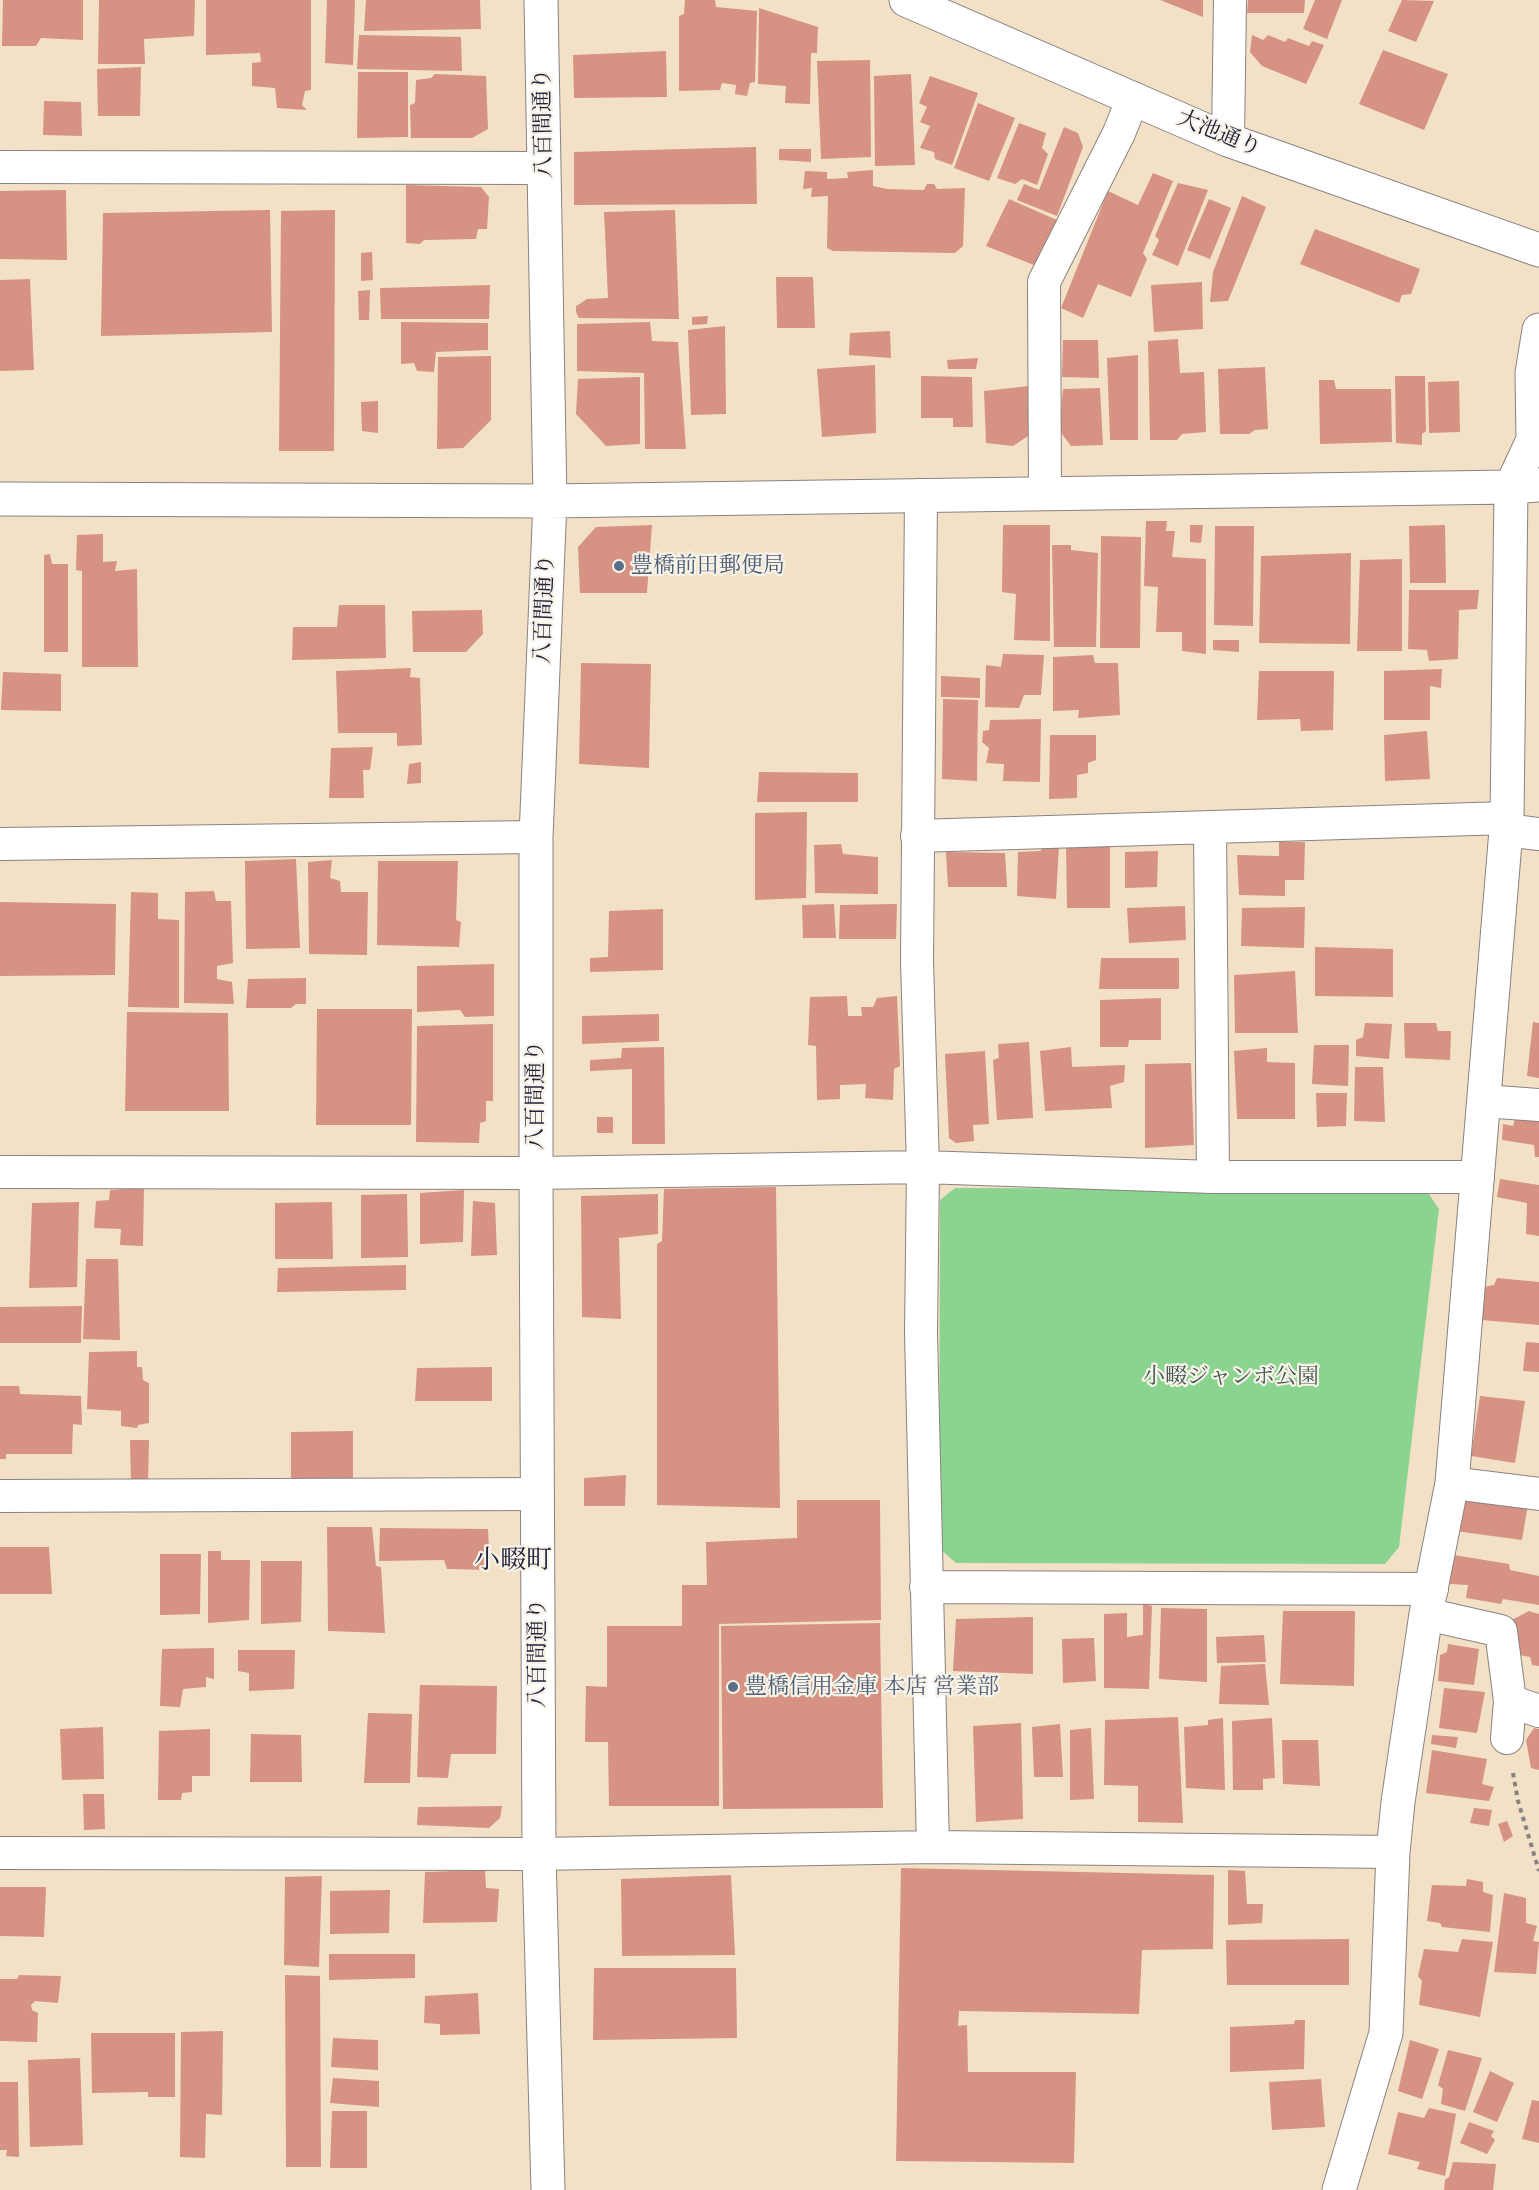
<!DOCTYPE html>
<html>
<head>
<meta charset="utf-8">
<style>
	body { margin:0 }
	canvas { display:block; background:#f3e1c7 }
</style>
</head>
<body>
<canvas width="1539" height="2190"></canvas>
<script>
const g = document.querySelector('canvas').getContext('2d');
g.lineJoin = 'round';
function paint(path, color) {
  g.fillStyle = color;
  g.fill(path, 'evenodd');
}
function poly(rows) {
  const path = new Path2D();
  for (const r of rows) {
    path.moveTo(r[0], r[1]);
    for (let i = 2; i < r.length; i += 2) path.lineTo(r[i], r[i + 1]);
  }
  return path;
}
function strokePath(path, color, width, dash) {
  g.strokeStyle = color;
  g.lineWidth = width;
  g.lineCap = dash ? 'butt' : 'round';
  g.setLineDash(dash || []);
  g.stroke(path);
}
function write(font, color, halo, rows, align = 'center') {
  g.font = font + ' "Old Standard TT","Noto Serif JP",serif';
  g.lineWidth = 4.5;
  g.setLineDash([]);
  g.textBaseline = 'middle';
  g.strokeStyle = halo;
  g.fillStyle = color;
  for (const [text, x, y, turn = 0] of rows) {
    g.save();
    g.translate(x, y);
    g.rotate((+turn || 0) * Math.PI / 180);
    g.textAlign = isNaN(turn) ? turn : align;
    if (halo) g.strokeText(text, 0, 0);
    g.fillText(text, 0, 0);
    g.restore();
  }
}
const green = poly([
	[955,1188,1426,1190,1439,1209,1399,1547,1385,1564,956,1563,939,1548,940,1200]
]);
const building = poly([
	[3,0,83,0,83,40,41,38,36,46,2,46],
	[99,0,195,0,194,36,144,39,145,64,98,64],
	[206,0,311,0,311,90,305,91,302,105,307,110,277,108,275,88,252,86,252,63,261,62,260,53,206,55],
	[327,0,355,0,353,65,325,63],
	[366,0,480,0,481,29,364,31],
	[685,0,715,0,716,7,757,11,755,82,750,83,747,96,735,94,736,85,722,83,720,90,679,91,679,16,684,14],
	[1160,0,1203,0,1203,17],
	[1248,0,1305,0,1304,13,1247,13],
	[1315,0,1342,0,1327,39,1303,29],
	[1402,0,1434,1,1416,42,1388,31],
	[759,8,818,27,817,53,811,53,810,104,785,103,786,86,758,84],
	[359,35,461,37,462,71,357,69],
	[1252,35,1263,40,1268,35,1285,42,1288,38,1309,46,1312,41,1324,45,1306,84,1262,66,1250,52],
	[1383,50,1448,74,1424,130,1359,104],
	[666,51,667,97,574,98,573,55],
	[870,60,871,157,821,159,817,61],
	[141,67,140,116,98,116,97,69],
	[358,72,408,72,408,137,357,138],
	[435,74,486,76,488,129,472,138,411,138,410,105,415,103,416,80,431,78],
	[911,74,915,165,875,166,874,76],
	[930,76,978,93,952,165,935,159,934,152,920,148,930,126,920,122,927,107,919,103],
	[44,101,81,102,82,136,43,135],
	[978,103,1015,118,989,181,954,168],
	[1019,123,1046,133,1042,148,1048,154,1037,185,1022,179,1015,184,997,178],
	[1064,127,1078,133,1083,147,1057,216,1017,200,1024,184,1039,190],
	[756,147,757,204,574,205,574,152],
	[779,149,811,149,811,162,779,160],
	[873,170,873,186,887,189,924,190,927,184,934,184,937,189,965,188,963,246,955,253,833,251,827,248,828,196,811,197,812,188,803,189,805,171,827,172,827,179,848,178,847,172],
	[1153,173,1173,181,1143,253,1147,259,1131,297,1098,284,1083,318,1061,308,1108,191,1138,205],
	[1178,183,1208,190,1178,266,1152,255,1159,240,1155,236],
	[406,185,481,187,489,197,487,229,478,229,476,239,424,240,420,244,406,243],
	[66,190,67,260,0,259,0,191],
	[1242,196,1266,207,1228,301,1210,302,1213,272],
	[1009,199,1057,220,1034,265,986,246],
	[1209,199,1231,208,1210,259,1187,250],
	[270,210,272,332,101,336,103,213],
	[335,210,334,451,279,451,281,211],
	[675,210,679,319,579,318,576,312,576,306,581,303,587,299,608,298,604,212],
	[1315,229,1420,269,1411,294,1402,295,1399,303,1300,264],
	[372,252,373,280,361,281,361,253],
	[776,277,813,277,815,328,777,328],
	[30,279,34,370,0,371,0,280],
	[1202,282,1203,329,1154,332,1151,285],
	[490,285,489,319,381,319,380,288],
	[370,290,369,320,359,320,358,291],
	[708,316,707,324,692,325,692,317],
	[401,322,488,323,488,350,436,352,434,372,417,371,414,363,401,364],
	[650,322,652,341,678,342,686,449,645,449,644,373,577,371,577,324],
	[725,326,726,414,691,415,688,330],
	[890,331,891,358,849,355,850,333],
	[1178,339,1180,373,1204,372,1206,432,1182,434,1177,440,1150,440,1148,341],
	[1063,340,1098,340,1099,378,1062,377],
	[1138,355,1138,440,1110,440,1107,358],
	[491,356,491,420,463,448,437,449,438,357],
	[978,358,976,369,948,369,947,360],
	[875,365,876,433,822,437,817,369],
	[1265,367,1268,429,1255,430,1249,434,1220,434,1218,369],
	[921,376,972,377,973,427,953,427,953,418,921,418],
	[1395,376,1425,376,1426,431,1422,434,1422,445,1396,443],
	[640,377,640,444,606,446,576,414,578,379],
	[1319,380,1334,380,1336,389,1391,389,1392,442,1320,444],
	[1459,381,1460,432,1429,433,1428,382],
	[1029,386,1028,436,1013,446,986,443,984,391],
	[1100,388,1103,445,1071,446,1059,430,1063,389],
	[378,401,378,433,362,431,361,402],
	[1146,521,1167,521,1166,531,1175,531,1172,557,1206,559,1206,654,1182,651,1182,632,1156,632,1158,587,1144,586],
	[652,525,647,593,580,593,578,547,596,527],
	[1003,525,1050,525,1050,641,1014,640,1016,594,1002,592],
	[1190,525,1203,525,1201,543,1190,542],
	[1445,525,1446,583,1410,583,1409,526],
	[1215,526,1254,526,1253,626,1214,625],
	[103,534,103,562,117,561,115,571,137,569,138,667,82,667,82,571,76,570,77,535],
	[1101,536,1141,537,1140,648,1100,648],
	[1052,545,1071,545,1071,550,1098,553,1096,647,1054,647],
	[1351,553,1350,644,1259,643,1261,556],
	[50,554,52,564,68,564,68,652,44,652,44,555],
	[1402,559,1402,651,1357,651,1360,560],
	[1409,590,1479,590,1477,609,1459,610,1458,659,1429,661,1427,650,1408,649],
	[339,605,385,605,386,658,292,660,293,627,337,627],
	[482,610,483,634,466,652,413,652,412,611],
	[1213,640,1239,640,1239,652,1213,650],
	[1003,654,1044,655,1041,695,1024,695,1019,708,985,707,986,665,1001,667],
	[1093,655,1095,663,1118,663,1120,715,1078,718,1079,710,1053,711,1053,657],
	[581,663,651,664,649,768,579,764],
	[411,668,410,677,420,678,422,745,397,746,397,733,338,733,336,671],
	[1442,669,1441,688,1430,686,1430,720,1384,720,1384,671],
	[1259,671,1334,671,1333,730,1301,731,1300,719,1257,720],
	[3,672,61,674,61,711,1,710],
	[941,676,980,678,980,698,941,697],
	[943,699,978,700,977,781,942,779],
	[1041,719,1040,782,1003,781,1004,764,986,763,989,748,982,742,983,731,989,730,990,720],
	[1427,731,1430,779,1385,781,1384,735],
	[1050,735,1096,735,1096,760,1088,763,1088,773,1077,775,1077,798,1049,799],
	[373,747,370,770,363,770,364,798,329,798,331,748],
	[421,762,421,783,407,784,409,764],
	[759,772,858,773,858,802,757,802],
	[807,812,806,898,755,900,755,813],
	[1043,842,1059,845,1056,899,1017,896,1018,852,1041,851],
	[1279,842,1305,842,1304,880,1285,880,1285,896,1239,895,1237,855,1279,856],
	[841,844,843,854,878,857,878,894,815,893,814,845],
	[1110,844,1110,908,1067,908,1066,845],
	[1158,851,1157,887,1125,888,1125,852],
	[946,852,1005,853,1007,887,948,887],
	[296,859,300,948,246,949,245,861],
	[332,860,330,878,340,881,341,892,368,892,367,955,309,954,308,862],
	[378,861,458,861,456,920,461,922,459,947,377,945],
	[214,891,216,901,231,901,233,963,217,966,217,979,232,982,234,1004,184,1003,185,892],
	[131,892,158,893,158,919,179,920,179,1008,128,1007],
	[0,902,116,904,115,975,0,976],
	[834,904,836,938,803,938,802,905],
	[897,904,896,939,839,939,840,905],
	[1185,906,1186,940,1129,943,1127,908],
	[1305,907,1304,948,1241,946,1242,908],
	[663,909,663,970,590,972,590,958,608,957,609,911],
	[1315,947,1393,949,1393,997,1315,996],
	[1101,958,1179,958,1179,989,1099,989],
	[494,964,494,1016,465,1017,460,1010,417,1012,417,966],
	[1295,971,1298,1033,1235,1033,1234,975],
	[306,978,306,1004,296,1004,291,1008,246,1008,248,979],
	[847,996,848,1016,862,1016,861,1007,873,1007,877,998,897,996,900,1066,894,1069,893,1100,865,1098,866,1084,840,1085,840,1099,817,1100,816,1046,808,1045,810,997],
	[1161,998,1161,1040,1129,1040,1128,1047,1100,1047,1100,1000],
	[317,1009,412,1009,411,1125,316,1125],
	[127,1012,228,1013,229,1111,125,1111],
	[659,1014,659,1041,582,1044,582,1016],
	[1533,1022,1539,1023,1539,1078,1527,1076],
	[1365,1023,1392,1024,1389,1059,1356,1056,1356,1040,1363,1037],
	[1404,1023,1436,1023,1438,1031,1451,1031,1450,1060,1405,1058],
	[493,1024,493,1101,486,1101,486,1121,480,1123,479,1143,416,1142,417,1026],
	[1029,1042,1033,1118,997,1120,993,1060,999,1058,998,1044],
	[1314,1045,1349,1045,1348,1086,1312,1084],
	[664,1047,665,1144,632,1144,632,1069,590,1071,590,1060,621,1058,622,1048],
	[1071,1047,1072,1067,1125,1065,1124,1082,1110,1086,1112,1108,1045,1111,1040,1051],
	[1267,1048,1267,1062,1295,1063,1295,1119,1237,1119,1234,1051],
	[985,1051,989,1124,973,1125,974,1141,956,1143,949,1138,945,1054],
	[1191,1063,1194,1145,1145,1148,1145,1064],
	[1355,1067,1383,1067,1385,1122,1354,1121],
	[1316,1093,1347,1093,1346,1126,1317,1127],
	[1516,1114,1539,1117,1539,1157,1535,1157,1534,1145,1502,1140,1503,1124,1513,1126],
	[597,1117,613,1117,613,1133,597,1133],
	[1500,1179,1539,1185,1539,1236,1526,1234,1527,1203,1497,1197],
	[776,1187,780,1508,657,1505,657,1244,662,1241,664,1189],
	[144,1188,143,1246,120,1245,121,1229,94,1228,96,1201,109,1200,110,1190],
	[464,1190,463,1242,420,1244,420,1193],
	[407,1194,408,1257,361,1258,361,1195],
	[658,1194,658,1234,619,1238,621,1319,582,1317,581,1196],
	[473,1201,495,1203,497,1255,471,1256],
	[79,1202,77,1287,29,1288,32,1203],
	[332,1202,333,1259,275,1259,275,1203],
	[86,1259,118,1259,120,1340,83,1339],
	[406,1265,406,1290,277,1292,278,1268],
	[1497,1278,1539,1282,1539,1325,1482,1320,1484,1287,1494,1285],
	[82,1306,81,1343,0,1343,0,1307],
	[1526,1342,1539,1343,1539,1372,1523,1371],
	[137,1351,137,1367,142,1367,143,1380,149,1383,149,1423,138,1425,137,1428,121,1426,121,1411,87,1409,89,1352],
	[492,1367,492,1401,415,1401,417,1368],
	[0,1386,19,1386,20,1394,81,1396,82,1425,73,1424,72,1454,6,1454,6,1459,0,1459],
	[1480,1396,1525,1401,1515,1463,1471,1456],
	[353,1431,353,1478,291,1478,291,1432],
	[130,1440,149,1440,148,1483,131,1484],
	[626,1475,625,1506,584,1506,584,1478],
	[1459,1489,1529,1498,1522,1540,1455,1531],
	[797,1500,880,1500,881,1620,719,1624,719,1806,609,1806,608,1742,585,1742,586,1686,607,1687,607,1626,682,1626,682,1585,707,1585,706,1542,797,1538],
	[327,1527,372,1527,376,1566,381,1567,385,1633,328,1631],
	[380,1528,488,1529,490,1570,447,1569,444,1560,379,1561],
	[0,1547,49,1547,52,1594,0,1594],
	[208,1551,221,1551,221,1560,250,1560,249,1620,208,1623],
	[160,1554,201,1554,200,1614,160,1615],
	[1454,1555,1509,1564,1510,1570,1539,1576,1539,1605,1503,1599,1501,1604,1466,1598,1468,1585,1449,1584],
	[261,1561,302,1561,301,1622,261,1624],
	[1143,1604,1152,1606,1149,1689,1104,1688,1104,1614,1127,1613,1127,1637,1143,1635],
	[1161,1608,1207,1609,1207,1682,1159,1679],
	[1283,1611,1355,1611,1354,1686,1280,1684],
	[1529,1611,1539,1614,1539,1666,1532,1665,1530,1657,1519,1655,1508,1622],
	[1033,1617,1033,1674,953,1671,956,1619],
	[880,1623,883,1808,723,1809,721,1626],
	[1264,1635,1266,1662,1217,1663,1216,1637],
	[1094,1638,1096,1681,1063,1683,1062,1639],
	[1448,1644,1479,1649,1474,1685,1438,1681,1440,1655,1447,1652],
	[214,1648,214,1679,206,1677,206,1687,183,1689,180,1707,160,1706,162,1649],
	[238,1650,295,1650,294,1689,249,1691,249,1673,238,1671],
	[1265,1664,1269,1705,1219,1704,1221,1666],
	[420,1685,497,1686,496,1754,451,1754,448,1778,417,1777],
	[1444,1688,1485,1692,1477,1733,1439,1728],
	[368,1713,412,1714,410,1783,364,1783],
	[1178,1717,1183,1823,1138,1822,1138,1786,1104,1785,1105,1720],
	[1223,1718,1225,1790,1186,1788,1184,1727,1208,1725,1208,1720],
	[1272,1718,1275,1778,1263,1779,1263,1790,1233,1790,1232,1721],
	[1021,1723,1023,1819,976,1822,973,1726],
	[1060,1724,1063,1777,1034,1777,1032,1727],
	[103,1727,104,1779,62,1780,60,1729],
	[1091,1728,1094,1799,1070,1800,1070,1730],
	[1534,1728,1539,1729,1539,1770,1531,1768,1526,1740],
	[210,1729,210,1776,192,1776,192,1792,182,1793,181,1800,158,1800,159,1731],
	[251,1734,301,1735,302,1782,250,1782],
	[1432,1735,1458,1737,1456,1748,1431,1744],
	[1282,1740,1318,1740,1320,1786,1283,1784],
	[1432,1750,1487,1759,1482,1784,1494,1787,1489,1801,1426,1793],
	[83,1794,104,1794,105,1829,84,1830],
	[502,1806,500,1818,489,1828,417,1825,418,1807],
	[1474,1808,1492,1810,1489,1826,1470,1823],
	[1507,1821,1513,1836,1504,1842,1498,1824],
	[901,1868,1214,1875,1213,1949,1142,1950,1139,2014,959,2011,958,2026,967,2025,968,2072,1076,2072,1074,2163,896,2161],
	[485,1870,486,1888,499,1889,497,1922,423,1923,425,1872],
	[1228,1870,1245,1871,1247,1904,1263,1904,1262,1923,1228,1925],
	[731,1875,735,1955,622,1956,621,1879],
	[322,1876,319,1967,284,1965,285,1877],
	[1467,1879,1483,1882,1483,1892,1493,1895,1490,1932,1442,1927,1440,1923,1427,1921,1432,1885,1466,1886],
	[0,1887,46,1887,44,1937,0,1936],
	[390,1890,389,1933,330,1934,330,1891],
	[1504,1893,1526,1898,1526,1923,1537,1926,1533,1941,1539,1942,1536,1974,1494,1972],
	[1349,1939,1349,1985,1227,1985,1226,1940],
	[1462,1939,1493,1942,1480,2017,1419,2005,1422,1981,1418,1976,1424,1949,1458,1952],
	[329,1954,415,1954,415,1978,329,1980],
	[594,1968,736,1968,737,2038,593,2040],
	[19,1975,61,1976,58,2003,35,2001,31,2005,32,2010,38,2013,37,2042,0,2041,0,1979,17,1979],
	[285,1975,320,1976,321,2167,286,2167],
	[478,1993,480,2034,440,2035,440,2024,424,2023,425,1996],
	[1295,2020,1305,2020,1304,2069,1230,2072,1230,2027,1294,2024],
	[223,2031,222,2115,206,2114,205,2158,180,2157,181,2032],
	[91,2033,175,2033,175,2097,148,2097,148,2092,92,2093],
	[333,2038,378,2040,378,2070,331,2067],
	[1410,2040,1439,2049,1422,2099,1398,2091],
	[1448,2050,1482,2058,1465,2111,1441,2104,1443,2089,1438,2085],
	[80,2058,83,2145,30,2147,28,2060],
	[1490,2071,1514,2083,1497,2122,1473,2112],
	[333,2078,379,2081,379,2107,330,2103],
	[1321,2079,1325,2127,1272,2130,1269,2082],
	[0,2082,18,2082,19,2157,6,2156,7,2150,0,2150],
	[1532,2100,1539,2101,1539,2143,1522,2139],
	[1429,2108,1456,2114,1445,2176,1417,2169,1420,2162,1388,2154,1398,2112,1424,2118],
	[332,2111,367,2111,367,2168,330,2168],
	[1469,2122,1494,2131,1491,2136,1495,2140,1487,2154,1460,2143],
	[1453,2162,1496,2164,1493,2190,1444,2190,1445,2180,1449,2177]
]);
const path = poly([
	[1513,1773,1518,1801,1539,1871]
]);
const minor = poly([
	[1228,140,1230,0],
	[0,167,544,168],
	[1045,494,1044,282,1119,133,1133,98],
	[921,495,917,961,923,1167,921,1333,933,1847],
	[1210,827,1213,1177],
	[1506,830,1539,834],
	[917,836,1507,818],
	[0,844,536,837],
	[1484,1101,1539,1105],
	[0,1172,536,1173,923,1167,1213,1177,1478,1177],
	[1452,1483,1539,1494],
	[0,1496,537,1494],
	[926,1587,1432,1589],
	[1426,1614,1501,1631,1510,1701,1539,1711],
	[1507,1738,1510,1701],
	[0,1853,539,1854,933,1847,1393,1852]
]);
const tertiary = poly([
	[541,0,550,501,536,837,536,1173,539,1854,548,2190],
	[906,0,1228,140,1539,250],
	[0,499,550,501,1511,487,1539,485],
	[1339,2190,1386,2033,1393,1852,1398,1802,1426,1614,1452,1483,1507,818,1511,487,1533,440,1532,373,1539,330]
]);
const markers = [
	[619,566,6,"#5c6f8a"],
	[733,1687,6,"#5c6f8a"]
];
const streetNames = [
	["八百間通り",544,123,-91],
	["大池通り",1219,134,22],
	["八百間通り",545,609,-88],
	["八百間通り",536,1095,-90],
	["八百間通り",538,1653,-90]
];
const serviceNames = [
	["豊橋前田郵便局",631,566],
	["豊橋信用金庫 本店 営業部",745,1687]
];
const parkNames = [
	["小畷ジャンボ公園",1231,1377]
];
const quarterNames = [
	["小畷町",513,1561]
];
paint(green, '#8bd48f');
paint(building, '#d69282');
strokePath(minor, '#8a8281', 34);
strokePath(tertiary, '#8a8281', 35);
strokePath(path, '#8a8281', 4, [4.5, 4.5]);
strokePath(minor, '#fff', 32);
strokePath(tertiary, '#fff', 33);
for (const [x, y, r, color] of markers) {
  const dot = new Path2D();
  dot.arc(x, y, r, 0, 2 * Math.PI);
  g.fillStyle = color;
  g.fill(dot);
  strokePath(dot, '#f7f3e8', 2);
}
write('22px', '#22223b', '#f7f3e8', streetNames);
write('22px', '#4e5e75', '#f7f3e8', serviceNames, 'left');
write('22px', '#425754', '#f7f3e8', parkNames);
write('26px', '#22223b', '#f7f3e8', quarterNames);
</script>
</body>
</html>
